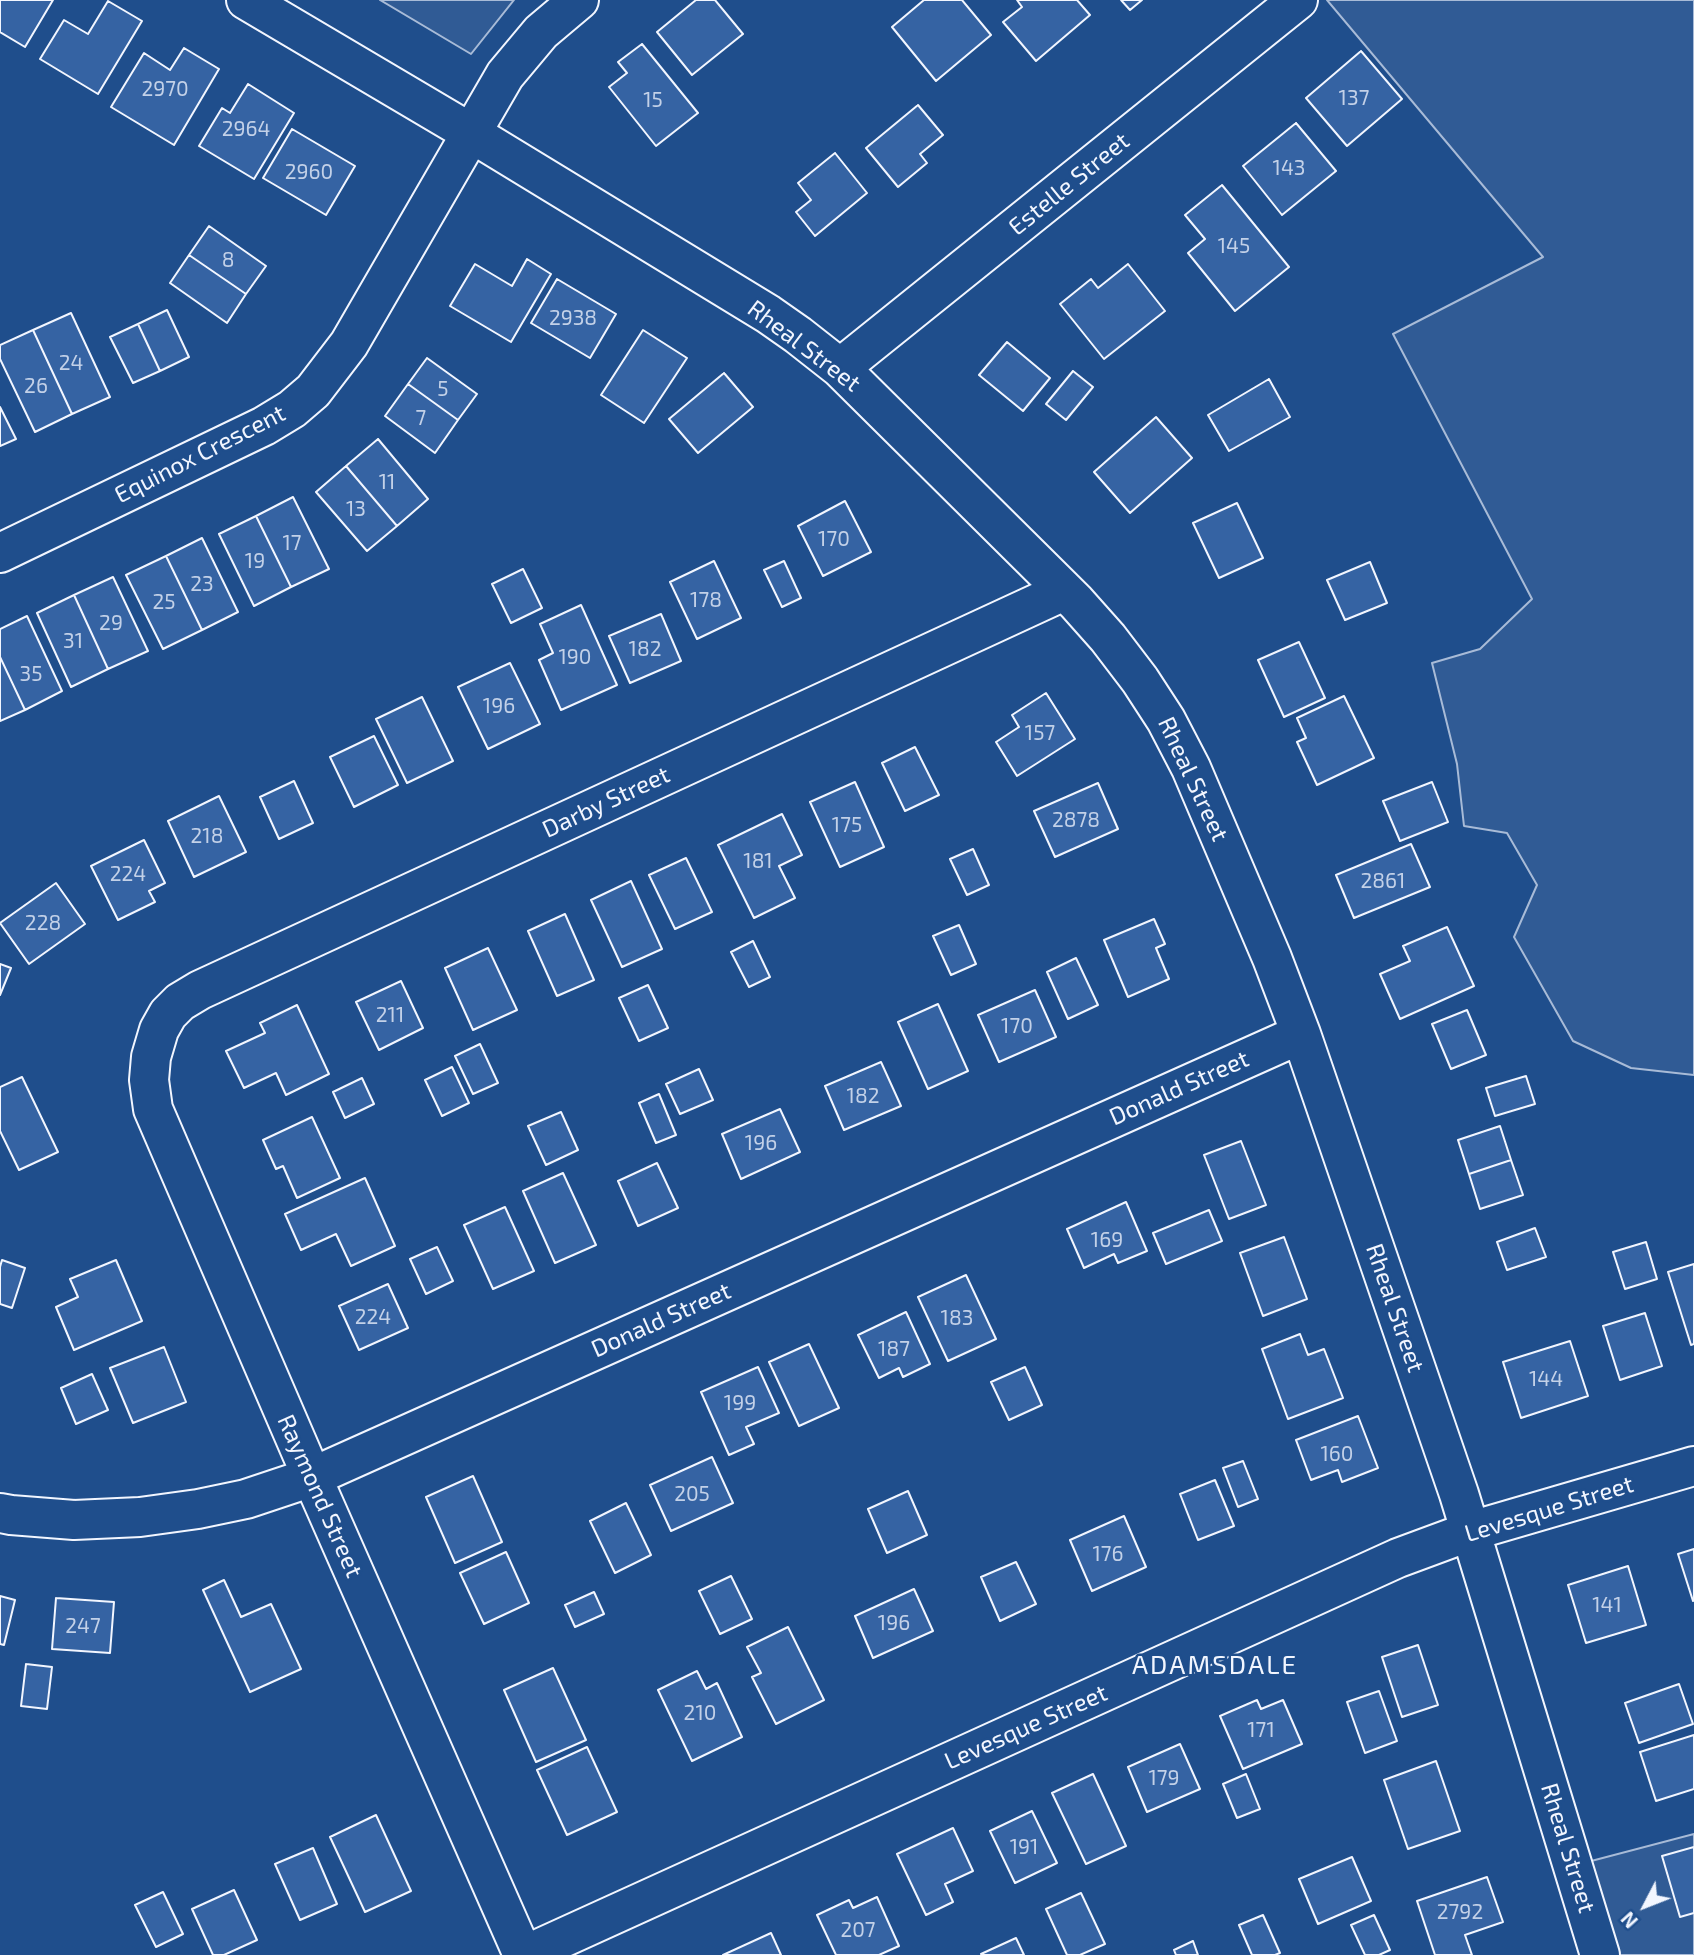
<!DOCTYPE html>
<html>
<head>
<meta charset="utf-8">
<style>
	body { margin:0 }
	#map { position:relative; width:1694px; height:1955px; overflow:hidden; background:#1f4e8c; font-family:"Exo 2",sans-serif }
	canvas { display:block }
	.north { position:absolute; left:1610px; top:1871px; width:70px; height:70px; -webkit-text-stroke:5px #1f4e8c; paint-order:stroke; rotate:228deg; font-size:19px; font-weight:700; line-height:28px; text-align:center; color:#f2f6ff }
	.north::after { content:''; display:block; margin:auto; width:24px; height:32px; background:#f2f6ff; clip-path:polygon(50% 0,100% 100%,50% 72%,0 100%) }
</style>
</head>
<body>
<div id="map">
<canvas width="1694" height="1955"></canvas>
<div class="north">N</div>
</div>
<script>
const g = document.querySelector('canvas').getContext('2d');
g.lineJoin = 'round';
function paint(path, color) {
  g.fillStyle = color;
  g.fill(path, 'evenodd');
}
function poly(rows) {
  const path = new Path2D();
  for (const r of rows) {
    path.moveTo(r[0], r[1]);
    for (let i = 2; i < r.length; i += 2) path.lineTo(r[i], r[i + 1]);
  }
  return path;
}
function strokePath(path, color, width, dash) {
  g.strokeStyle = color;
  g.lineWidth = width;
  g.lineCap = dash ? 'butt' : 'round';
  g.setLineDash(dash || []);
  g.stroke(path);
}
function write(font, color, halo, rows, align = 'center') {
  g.font = font + ' "Exo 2",sans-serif';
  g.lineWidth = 5;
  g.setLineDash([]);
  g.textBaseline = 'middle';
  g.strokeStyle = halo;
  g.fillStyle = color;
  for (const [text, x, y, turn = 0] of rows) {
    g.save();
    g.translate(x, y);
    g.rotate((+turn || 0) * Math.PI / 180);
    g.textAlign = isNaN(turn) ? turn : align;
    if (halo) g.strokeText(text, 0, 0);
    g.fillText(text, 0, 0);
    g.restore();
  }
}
const green = poly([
	[380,0,514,0,471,54,380,0],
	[1327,0,1694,0,1694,1075,1631,1068,1573,1041,1514,937,1537,885,1507,833,1464,826,1457,764,1432,663,1480,649,1532,599,1393,334,1543,257,1327,0],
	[1694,1834,1694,1955,1603,1955,1576,1865,1694,1834]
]);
const building = poly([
	[0,0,53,0,25,47,0,32,0,0],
	[696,0,715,0,743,34,692,75,657,32,696,0],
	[924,0,962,0,991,35,936,81,892,27,924,0],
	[1017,0,1077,0,1090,15,1036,61,1003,22,1022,7,1017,0],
	[1121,0,1142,0,1130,10,1121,0],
	[108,1,142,21,98,94,40,59,64,20,88,34,108,1],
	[642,44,698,113,656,146,609,87,627,73,618,62,642,44],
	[184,48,219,69,174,145,111,107,144,53,170,70,184,48],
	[1361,51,1402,99,1347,146,1306,98,1361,51],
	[248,84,294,113,254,179,199,146,222,108,230,113,248,84],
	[918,105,943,135,920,154,927,163,898,187,866,148,918,105],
	[1296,123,1336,171,1282,215,1243,166,1296,123],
	[292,129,355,166,326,215,263,178,292,129],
	[835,153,867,193,815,236,796,212,811,200,798,183,835,153],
	[1222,185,1289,267,1235,311,1188,253,1205,239,1185,215,1222,185],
	[209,226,266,266,246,294,189,255,209,226],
	[189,255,246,294,227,323,170,283,189,255],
	[527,259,551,274,511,342,450,306,475,264,512,286,527,259],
	[1128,264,1165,311,1104,359,1060,304,1091,279,1098,288,1128,264],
	[557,279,616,314,590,358,531,323,557,279],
	[167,310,189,357,160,371,138,324,167,310],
	[71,313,110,397,72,414,33,330,71,313],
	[138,324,160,371,133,383,110,337,138,324],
	[33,330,72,414,35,432,0,359,0,345,33,330],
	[643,330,687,358,644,423,601,395,643,330],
	[1007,342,1050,378,1023,411,979,375,1007,342],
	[427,358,477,394,458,420,408,384,427,358],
	[1073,371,1093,387,1066,420,1046,404,1073,371],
	[724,373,753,407,698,453,669,419,724,373],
	[1269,379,1290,417,1229,451,1208,415,1269,379],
	[408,384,458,420,435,453,385,416,408,384],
	[0,407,16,439,0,446,0,407],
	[1156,417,1192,458,1130,513,1094,472,1156,417],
	[378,439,428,499,397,526,346,466,378,439],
	[346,466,397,526,367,551,316,492,346,466],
	[293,497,329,569,291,587,256,516,293,497],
	[845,501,871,552,823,576,798,526,845,501],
	[1237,503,1263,558,1219,578,1193,523,1237,503],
	[256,516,291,587,254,606,219,534,256,516],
	[202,538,238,612,202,630,166,556,202,538],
	[166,556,202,630,163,649,126,575,166,556],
	[714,561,741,618,697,639,670,582,714,561],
	[784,561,801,598,782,607,764,570,784,561],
	[1370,562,1387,603,1345,620,1327,580,1370,562],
	[523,569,542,608,511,623,492,584,523,569],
	[113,577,148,651,108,669,74,595,113,577],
	[74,595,108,669,71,687,37,613,74,595],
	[581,605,617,685,561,710,539,660,553,653,540,624,581,605],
	[661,614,681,661,630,683,609,636,661,614],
	[27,616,62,691,25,710,0,657,0,629,27,616],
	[1299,642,1325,698,1284,717,1258,660,1299,642],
	[0,657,25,710,0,721,0,657],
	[510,663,540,724,488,749,458,687,510,663],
	[1046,693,1075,739,1017,776,996,742,1019,727,1012,715,1046,693],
	[1344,696,1374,758,1317,785,1297,742,1306,738,1297,718,1344,696],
	[422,697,453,761,407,783,376,719,422,697],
	[374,736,398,785,354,807,330,757,374,736],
	[915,747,939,795,905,811,882,763,915,747],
	[294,781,313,823,279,839,260,797,294,781],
	[855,782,884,847,840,867,810,802,855,782],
	[1432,782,1448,822,1400,841,1383,801,1432,782],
	[1098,783,1118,829,1055,857,1034,811,1098,783],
	[219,796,246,852,194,877,168,821,219,796],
	[782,814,802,855,779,866,795,898,754,918,718,845,782,814],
	[144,840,165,883,149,891,155,902,118,920,91,866,144,840],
	[1411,844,1430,887,1354,918,1336,875,1411,844],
	[973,849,989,885,967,895,950,859,973,849],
	[686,858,712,912,675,929,649,875,686,858],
	[631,881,662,949,622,967,591,900,631,881],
	[56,883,85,924,29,964,0,923,56,883],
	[565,914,594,980,557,996,528,931,565,914],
	[1154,919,1165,944,1156,948,1169,979,1128,997,1104,940,1154,919],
	[959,925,976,964,951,975,933,936,959,925],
	[1447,927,1474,986,1400,1019,1380,974,1410,961,1403,946,1447,927],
	[753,941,770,977,749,987,731,952,753,941],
	[488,948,517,1010,473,1030,445,968,488,948],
	[1076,958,1098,1005,1068,1019,1047,972,1076,958],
	[0,964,11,968,0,995,0,964],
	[401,981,423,1028,379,1050,356,1002,401,981],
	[648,985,668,1028,639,1041,619,998,648,985],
	[1035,990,1056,1037,999,1062,978,1015,1035,990],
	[938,1004,968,1071,928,1089,898,1022,938,1004],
	[297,1005,329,1074,286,1095,276,1073,244,1088,226,1051,265,1033,260,1023,297,1005],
	[1467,1010,1486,1055,1451,1069,1432,1024,1467,1010],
	[480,1044,498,1083,473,1094,455,1056,480,1044],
	[881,1062,901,1106,844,1130,825,1086,881,1062],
	[452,1067,469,1103,442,1116,425,1080,452,1067],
	[699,1069,713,1100,680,1114,666,1084,699,1069],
	[1526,1076,1535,1104,1495,1116,1486,1088,1526,1076],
	[22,1077,58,1152,19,1170,0,1131,0,1087,22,1077],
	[362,1078,374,1104,345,1118,333,1092,362,1078],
	[659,1094,676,1135,656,1143,639,1103,659,1094],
	[780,1109,800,1152,741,1179,722,1134,780,1109],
	[561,1112,578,1150,546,1165,528,1126,561,1112],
	[312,1117,340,1178,297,1198,283,1166,276,1169,263,1140,312,1117],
	[1500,1126,1511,1160,1469,1174,1458,1140,1500,1126],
	[1241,1141,1266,1205,1229,1219,1204,1155,1241,1141],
	[1511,1160,1523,1195,1480,1209,1469,1174,1511,1160],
	[657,1163,678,1208,638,1226,618,1181,657,1163],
	[563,1173,596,1245,555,1263,523,1191,563,1173],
	[365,1178,395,1246,351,1266,336,1234,301,1250,285,1214,365,1178],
	[1126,1202,1147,1251,1118,1263,1114,1254,1084,1268,1067,1229,1126,1202],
	[505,1207,534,1271,493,1289,464,1225,505,1207],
	[1209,1210,1222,1241,1166,1264,1153,1233,1209,1210],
	[1535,1228,1546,1257,1507,1270,1497,1242,1535,1228],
	[1284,1237,1307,1299,1263,1316,1240,1253,1284,1237],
	[1646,1242,1657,1279,1625,1289,1613,1252,1646,1242],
	[437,1247,453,1281,426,1294,410,1259,437,1247],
	[2,1260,25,1268,12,1308,0,1304,0,1267,2,1260],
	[116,1260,142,1321,74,1350,56,1307,78,1297,70,1279,116,1260],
	[1694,1264,1694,1344,1691,1345,1668,1272,1694,1264],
	[966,1275,996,1339,948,1361,918,1297,966,1275],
	[388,1284,408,1328,359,1350,339,1306,388,1284],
	[906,1312,930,1364,903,1377,899,1368,879,1378,858,1335,906,1312],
	[1645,1313,1662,1366,1620,1380,1603,1326,1645,1313],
	[1300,1334,1308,1355,1324,1349,1343,1398,1288,1419,1262,1349,1300,1334],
	[1570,1341,1588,1396,1521,1418,1503,1362,1570,1341],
	[809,1344,839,1408,799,1426,769,1362,809,1344],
	[164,1347,186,1402,133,1423,110,1368,164,1347],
	[758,1367,779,1413,746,1427,754,1444,729,1455,701,1392,758,1367],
	[1025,1367,1042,1405,1009,1420,991,1382,1025,1367],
	[92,1374,108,1410,76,1424,61,1388,92,1374],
	[1358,1416,1378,1468,1342,1482,1338,1470,1311,1480,1296,1440,1358,1416],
	[712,1457,733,1503,671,1531,650,1485,712,1457],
	[1243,1461,1258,1499,1238,1507,1223,1468,1243,1461],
	[473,1476,502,1542,455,1563,426,1497,473,1476],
	[1215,1480,1234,1526,1198,1540,1180,1494,1215,1480],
	[908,1491,927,1535,887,1553,868,1509,908,1491],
	[626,1503,651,1555,615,1573,590,1521,626,1503],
	[1124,1516,1146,1567,1092,1591,1070,1540,1124,1516],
	[1694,1549,1694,1600,1693,1601,1678,1554,1694,1549],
	[506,1552,529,1603,484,1624,460,1573,506,1552],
	[1016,1562,1036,1604,1000,1621,981,1577,1016,1562],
	[1628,1566,1646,1625,1586,1643,1568,1585,1628,1566],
	[731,1576,752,1619,720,1634,699,1591,731,1576],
	[224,1580,241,1617,271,1604,301,1669,250,1692,203,1590,224,1580],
	[914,1589,933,1631,873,1658,855,1616,914,1589],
	[594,1592,604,1614,575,1627,565,1605,594,1592],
	[0,1596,15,1600,4,1645,0,1644,0,1596],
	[56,1598,114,1602,110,1653,52,1649,56,1598],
	[788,1627,824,1700,776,1724,752,1677,761,1673,747,1647,788,1627],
	[1418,1645,1438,1705,1402,1717,1382,1657,1418,1645],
	[26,1664,52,1667,47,1709,21,1706,26,1664],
	[553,1668,586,1740,536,1762,504,1690,553,1668],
	[697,1671,706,1689,717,1683,742,1737,692,1761,658,1690,697,1671],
	[1679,1684,1693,1724,1639,1743,1625,1703,1679,1684],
	[1379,1691,1397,1741,1365,1753,1347,1702,1379,1691],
	[1257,1700,1261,1709,1283,1700,1302,1744,1243,1769,1220,1716,1257,1700],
	[1694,1735,1694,1789,1656,1801,1640,1752,1694,1735],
	[1180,1744,1200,1789,1147,1812,1128,1767,1180,1744],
	[587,1747,617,1812,567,1835,537,1770,587,1747],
	[1436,1761,1460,1831,1408,1849,1384,1780,1436,1761],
	[1093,1774,1126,1846,1086,1864,1052,1793,1093,1774],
	[1246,1774,1260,1809,1237,1818,1223,1784,1246,1774],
	[1032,1811,1057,1863,1015,1883,990,1831,1032,1811],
	[376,1815,411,1891,365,1912,330,1837,376,1815],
	[953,1828,973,1871,945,1884,953,1902,926,1915,897,1854,953,1828],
	[1694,1847,1694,1913,1680,1917,1662,1856,1694,1847],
	[313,1848,337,1904,300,1920,275,1864,313,1848],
	[1352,1857,1371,1901,1318,1924,1299,1879,1352,1857],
	[1487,1877,1503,1922,1465,1935,1472,1955,1435,1955,1417,1901,1487,1877],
	[234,1890,257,1940,224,1955,213,1955,192,1909,234,1890],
	[163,1892,183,1934,156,1947,135,1905,163,1892],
	[1081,1893,1105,1944,1080,1955,1067,1955,1046,1909,1081,1893],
	[877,1897,899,1946,879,1955,836,1955,817,1915,849,1900,853,1908,877,1897],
	[1263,1915,1280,1953,1275,1955,1252,1955,1239,1925,1263,1915],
	[1374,1915,1390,1950,1379,1955,1365,1955,1351,1925,1374,1915],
	[771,1933,781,1955,723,1955,771,1933],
	[1016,1938,1024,1955,982,1955,981,1954,1016,1938],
	[1193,1941,1198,1955,1176,1955,1174,1950,1193,1941]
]);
const minor = poly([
	[246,0,471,133,768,314,798,335,840,368,1076,602,1108,638,1140,680,1166,720,1191,768,1272,958,1301,1034,1459,1494,1600,1955],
	[840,368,1298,0],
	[0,553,264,426,292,409,313,391,349,344,505,75,541,32,579,0],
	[0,1513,11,1515,74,1520,140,1517,198,1509,246,1499,312,1477,1301,1034],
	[523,1955,312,1477,153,1109,149,1080,151,1057,159,1030,168,1014,180,1002,200,990,1064,591],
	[525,1955,1398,1558,1471,1531,1694,1466]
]);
const numberNames = [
	["2970",165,89],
	["137",1354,98],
	["15",653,100],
	["2964",246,129],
	["143",1289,168],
	["2960",309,172],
	["145",1234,246],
	["8",228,260],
	["2938",573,318],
	["24",71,363],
	["26",36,386],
	["5",443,389],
	["7",421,418],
	["11",387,482],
	["13",356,509],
	["170",834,539],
	["17",292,543],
	["19",255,561],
	["23",202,584],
	["178",706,600],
	["25",164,602],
	["29",111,623],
	["31",73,641],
	["182",645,649],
	["190",575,657],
	["35",31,674],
	["196",499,706],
	["157",1040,733],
	["2878",1076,820],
	["175",847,825],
	["218",207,836],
	["181",758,861],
	["224",128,874],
	["2861",1383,881],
	["228",43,923],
	["211",390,1015],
	["170",1017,1026],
	["182",863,1096],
	["196",761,1143],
	["169",1107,1240],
	["224",373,1317],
	["183",957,1318],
	["187",894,1349],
	["144",1546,1379],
	["199",740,1403],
	["160",1337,1454],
	["205",692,1494],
	["176",1108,1554],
	["141",1607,1605],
	["196",894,1623],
	["247",83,1626],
	["210",700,1713],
	["171",1261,1730],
	["179",1164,1778],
	["191",1024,1847],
	["2792",1460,1912],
	["207",858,1930]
];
const streetNames = [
	["Estelle Street",1069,184,-39],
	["Rheal Street",804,346,37],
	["Equinox Crescent",200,454,-27],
	["Rheal Street",1193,779,65],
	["Darby Street",606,802,-25],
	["Donald Street",1179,1088,-24],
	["Rheal Street",1395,1308,71],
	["Donald Street",661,1320,-24],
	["Raymond Street",320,1496,66],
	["Levesque Street",1549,1509,-17],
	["Levesque Street",1026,1727,-24],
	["Rheal Street",1568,1848,73]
];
const neighbourhoodNames = [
	["ADAMSDALE",1215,1665]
];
paint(green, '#305b95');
strokePath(green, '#a8bbd7', 2);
paint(building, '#3563a3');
strokePath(building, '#f2f6ff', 2);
strokePath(minor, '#f2f6ff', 42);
strokePath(minor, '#1f4e8c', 38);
write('21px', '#c3d1e8', null, numberNames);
write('24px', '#f2f6ff', '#1f4e8c', streetNames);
g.letterSpacing = '2px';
write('26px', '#f2f6ff', '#1f4e8c', neighbourhoodNames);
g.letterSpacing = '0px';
</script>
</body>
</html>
